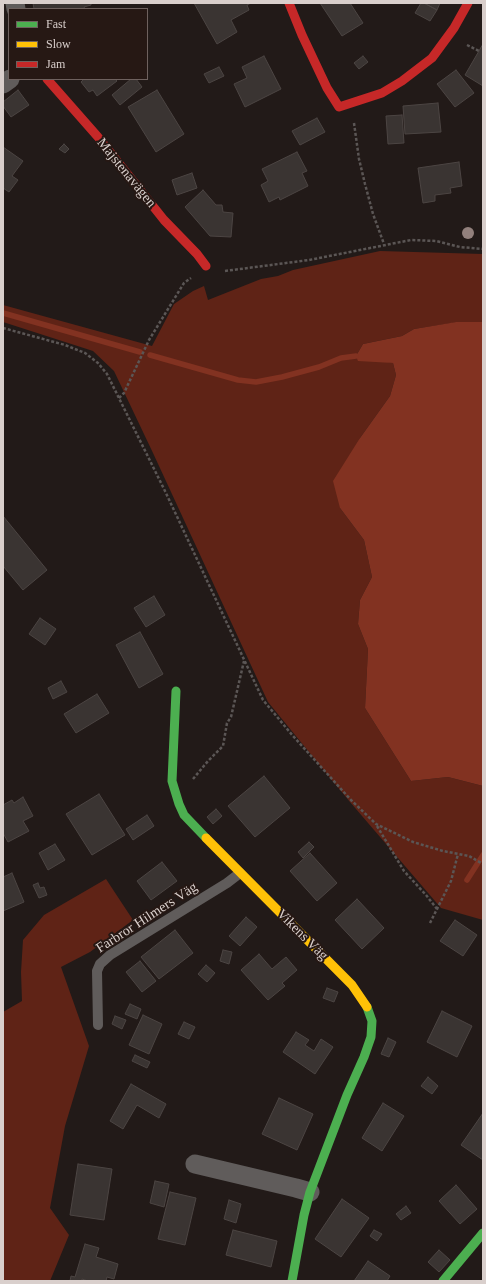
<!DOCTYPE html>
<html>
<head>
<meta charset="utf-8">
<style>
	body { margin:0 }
	#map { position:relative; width:486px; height:1284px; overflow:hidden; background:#221a18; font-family:Georgia,serif }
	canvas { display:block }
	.frame { position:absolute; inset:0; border:4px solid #d9cfcc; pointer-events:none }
	.legend { position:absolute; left:8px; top:8px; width:140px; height:72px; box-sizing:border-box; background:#261814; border:1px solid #6e615e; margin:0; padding:5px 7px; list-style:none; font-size:12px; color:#d9cfcc }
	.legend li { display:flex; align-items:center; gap:8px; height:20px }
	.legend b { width:20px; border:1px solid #6e615e }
</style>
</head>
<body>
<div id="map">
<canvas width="486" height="1284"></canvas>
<div class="frame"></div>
<ul class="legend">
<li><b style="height:5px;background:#4caf50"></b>Fast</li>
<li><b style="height:5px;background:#ffc107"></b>Slow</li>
<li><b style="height:5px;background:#c62828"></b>Jam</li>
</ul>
</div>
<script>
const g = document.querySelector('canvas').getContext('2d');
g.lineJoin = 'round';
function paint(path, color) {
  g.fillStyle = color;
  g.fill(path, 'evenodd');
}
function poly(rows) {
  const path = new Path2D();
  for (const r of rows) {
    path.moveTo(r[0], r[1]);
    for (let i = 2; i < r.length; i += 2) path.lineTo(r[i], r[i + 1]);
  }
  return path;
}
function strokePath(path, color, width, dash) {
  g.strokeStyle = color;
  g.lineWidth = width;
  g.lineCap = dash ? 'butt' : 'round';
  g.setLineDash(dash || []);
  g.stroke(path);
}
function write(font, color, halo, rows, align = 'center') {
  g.font = font + ' Georgia,serif';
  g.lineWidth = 4;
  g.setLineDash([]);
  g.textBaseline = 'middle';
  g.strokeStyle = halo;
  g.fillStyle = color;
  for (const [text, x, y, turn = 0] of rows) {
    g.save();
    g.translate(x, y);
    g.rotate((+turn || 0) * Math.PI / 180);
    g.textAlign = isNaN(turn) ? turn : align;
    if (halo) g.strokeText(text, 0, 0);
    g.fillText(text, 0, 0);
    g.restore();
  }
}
const green = poly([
	[380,251,483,254,483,322,458,322,414,329,402,336,363,344,356,356,393,363,396,375,390,396,360,438,340,508,364,540,372,577,360,600,358,624,368,649,365,708,411,781,448,777,483,786,483,920,441,908,350,802,268,702,153,453,114,371,93,351,3,322,3,305,152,346,174,304,193,291,204,286,208,300,261,279,278,276,293,270],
	[106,879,133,920,90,952,61,967,89,1046,65,1126,50,1208,69,1235,50,1281,7,1281,3,1280,3,1012,22,1001,21,972,23,940,44,915]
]);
const water = poly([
	[456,322,483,322,483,786,448,777,411,781,365,708,368,649,358,624,360,600,372,577,364,540,340,508,333,481,360,438,390,396,396,375,393,363,358,361,356,356,363,344,402,336,414,329]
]);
const stream = poly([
	[3,313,140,352],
	[150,355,238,380,256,382,282,377,319,367,341,358,356,356],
	[467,880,483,855]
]);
const building = poly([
	[33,3,91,3,91,5,84,7,85,9,34,9,33,3],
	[194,3,251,3,247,5,249,10,231,20,237,32,217,44,194,3],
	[320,3,350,3,363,23,342,36,320,3],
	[421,3,424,3,437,10,430,21,415,13,421,3],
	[424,3,440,3,437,10,424,3],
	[483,44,483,86,465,75,483,44],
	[264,56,281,89,245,107,234,84,247,78,242,67,264,56],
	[363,56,368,62,359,69,354,63,363,56],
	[219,67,224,76,209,83,204,74,219,67],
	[456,70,474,93,455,107,437,84,456,70],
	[84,79,115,79,117,81,97,96,93,90,89,92,81,82,84,79],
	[131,79,136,79,142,87,120,105,112,95,131,79],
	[18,90,29,105,11,117,3,106,3,102,18,90],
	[157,90,184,134,156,152,128,107,157,90],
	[438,103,441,132,405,134,403,106,438,103],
	[402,115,404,143,388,144,386,116,402,115],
	[317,118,325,132,300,145,292,131,317,118],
	[64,144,69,149,65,153,59,149,64,144],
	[3,147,23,161,12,176,18,180,9,192,3,188,3,147],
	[297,152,307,171,302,173,308,186,280,200,279,197,269,202,261,185,268,181,262,169,297,152],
	[459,162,462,186,450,188,451,193,435,195,435,201,423,203,418,168,459,162],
	[192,173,197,188,177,195,172,180,192,173],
	[203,190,216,205,222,205,223,212,233,213,231,237,210,236,185,207,203,190],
	[3,516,47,570,23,590,3,566,3,516],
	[154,596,165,615,146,627,134,608,154,596],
	[40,618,56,629,45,645,29,634,40,618],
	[140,632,163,674,139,688,116,645,140,632],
	[61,681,67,692,53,699,48,688,61,681],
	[97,694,109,713,76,733,64,714,97,694],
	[264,776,290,808,255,837,228,806,264,776],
	[99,794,125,835,92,855,66,814,99,794],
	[23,797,33,816,23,821,29,831,8,842,3,833,3,805,12,800,14,803,23,797],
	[216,809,222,816,213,824,207,817,216,809],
	[147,815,154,826,133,840,126,829,147,815],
	[309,842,314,847,303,858,298,852,309,842],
	[55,844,65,860,48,870,39,853,55,844],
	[310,853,337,883,317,901,290,871,310,853],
	[162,862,177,881,151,900,137,881,162,862],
	[12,873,24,902,3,911,3,877,12,873],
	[38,883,40,888,44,887,47,895,39,898,33,885,38,883],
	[357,899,384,928,362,949,335,920,357,899],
	[246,917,257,927,240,946,229,936,246,917],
	[455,920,477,935,463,956,440,941,455,920],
	[175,930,193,953,159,979,141,957,175,930],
	[223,950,232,952,229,964,220,961,223,950],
	[259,954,272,969,286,957,297,970,282,983,285,986,268,1000,241,970,259,954],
	[140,961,156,981,142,992,126,972,140,961],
	[206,965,215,973,207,982,198,974,206,965],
	[327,988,338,992,334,1002,323,998,327,988],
	[130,1004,141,1009,137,1019,125,1014,130,1004],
	[442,1011,472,1026,457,1057,427,1042,442,1011],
	[143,1015,162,1024,149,1054,129,1045,143,1015],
	[115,1016,126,1020,122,1029,112,1024,115,1016],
	[184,1022,195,1027,189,1039,178,1034,184,1022],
	[296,1032,309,1040,305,1045,314,1051,321,1039,333,1047,315,1074,283,1052,296,1032],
	[388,1038,396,1042,389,1057,381,1054,388,1038],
	[135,1055,150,1062,147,1068,132,1061,135,1055],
	[428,1077,438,1086,432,1094,421,1086,428,1077],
	[131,1084,166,1104,159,1118,137,1105,123,1129,110,1121,131,1084],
	[279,1098,313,1114,297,1150,262,1134,279,1098],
	[383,1103,404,1116,382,1151,362,1138,383,1103],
	[483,1113,483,1160,461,1145,483,1113],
	[78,1164,112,1169,104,1220,70,1215,78,1164],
	[155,1181,169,1184,164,1207,150,1203,155,1181],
	[456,1185,477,1209,460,1224,439,1201,456,1185],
	[170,1192,196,1198,185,1245,158,1239,170,1192],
	[342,1199,369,1218,341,1257,315,1239,342,1199],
	[229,1200,241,1204,236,1223,224,1219,229,1200],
	[406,1206,411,1213,401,1220,396,1214,406,1206],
	[233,1230,277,1241,271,1267,226,1255,233,1230],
	[374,1230,382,1234,377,1241,370,1236,374,1230],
	[85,1244,99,1248,96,1257,118,1264,114,1279,107,1277,106,1281,88,1281,82,1279,82,1281,70,1281,71,1276,75,1277,85,1244],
	[439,1250,450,1260,439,1272,428,1262,439,1250],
	[368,1261,390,1276,387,1281,354,1281,368,1261]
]);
const path = poly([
	[467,45,479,51],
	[354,123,359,159,365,184,373,214,384,244],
	[225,271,309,260,411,240,436,241,460,247,483,249],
	[3,328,65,345,85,353,98,363,107,374,165,491,263,700,293,736,351,800,376,824,413,842,443,851,469,856,483,864],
	[119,398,124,393,149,340,184,283,191,278],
	[193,779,208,761,223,746,227,723,231,717,244,661],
	[377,826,404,871,426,895,437,909],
	[430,923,451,881,458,854]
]);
const lane = poly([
	[98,1025,97,971,100,964,110,955,227,883,240,873]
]);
const street = poly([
	[15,3,16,9],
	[3,84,10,79],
	[195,1164,296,1188,310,1192]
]);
const fast = poly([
	[176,691,172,781,179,804,184,815,206,838],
	[292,1281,304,1215,310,1192,347,1095,364,1057,371,1037,372,1021,367,1007],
	[443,1281,483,1233]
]);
const slow = poly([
	[206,838,352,985,367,1007]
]);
const jam = poly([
	[289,3,302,35,327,88,339,107,382,93,402,81,432,58,454,28,468,3],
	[47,79,98,137,164,220,197,254,206,266]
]);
const trees = [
	[468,233]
];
const streetNames = [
	["Majstenavägen",126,173,51],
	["Farbror Hilmers Väg",147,918,-33],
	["Vikens Väg",302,935,45]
];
paint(green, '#5f2316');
paint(water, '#823221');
strokePath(stream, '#823221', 5.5);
paint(building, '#3a3432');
strokePath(building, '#4c4543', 1);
strokePath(path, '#5b5655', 2.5, [3, 2]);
strokePath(lane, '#605c5b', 10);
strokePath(street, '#605c5b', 19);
strokePath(fast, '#4caf50', 9);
strokePath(slow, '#ffc107', 9);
strokePath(jam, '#c62828', 9);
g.fillStyle = '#92807c';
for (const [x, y] of trees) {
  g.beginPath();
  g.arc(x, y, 6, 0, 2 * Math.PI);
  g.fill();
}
write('14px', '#d9cfcc', '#261814', streetNames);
</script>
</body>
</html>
